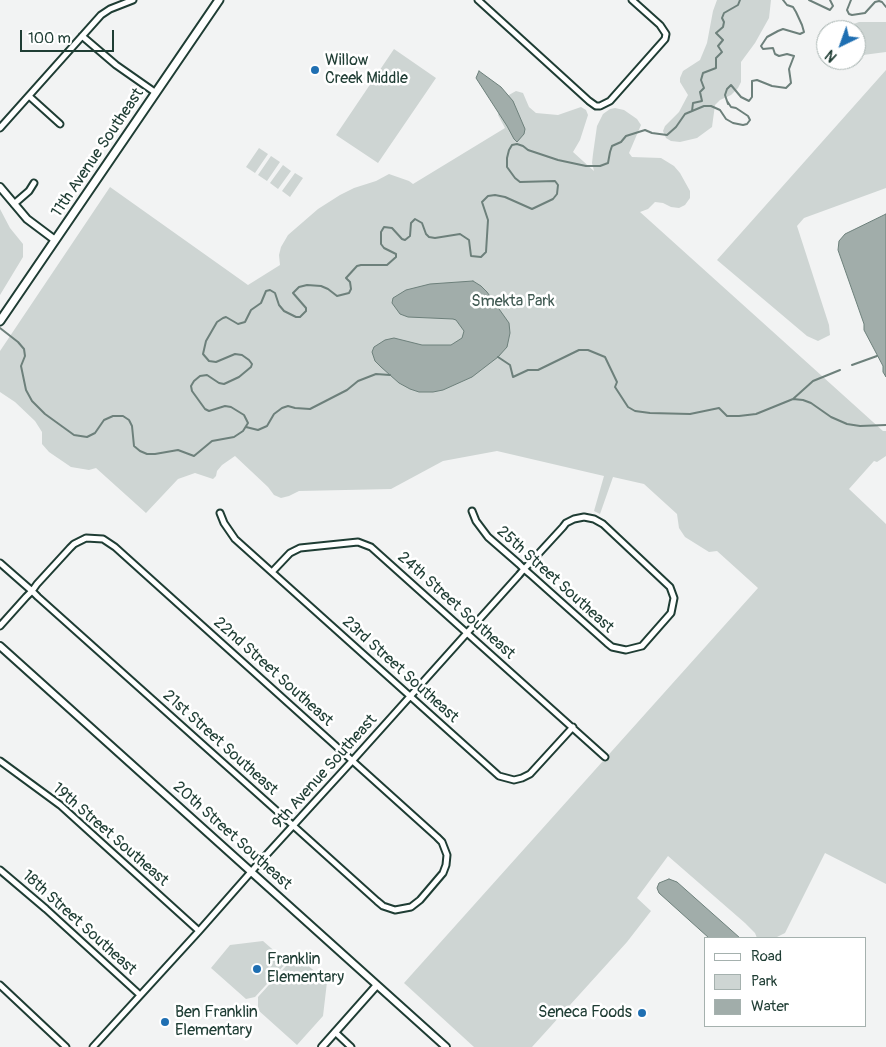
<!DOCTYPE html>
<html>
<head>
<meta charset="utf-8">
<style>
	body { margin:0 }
	#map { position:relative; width:886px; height:1047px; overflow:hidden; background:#f2f3f3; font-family:Pangolin,sans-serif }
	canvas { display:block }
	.legend { position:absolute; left:704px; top:937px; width:162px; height:90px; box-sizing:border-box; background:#fff; border:1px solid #a5b1ae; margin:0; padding:6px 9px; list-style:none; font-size:15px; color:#1f3d34 }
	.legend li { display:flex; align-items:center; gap:10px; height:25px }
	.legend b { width:25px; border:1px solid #a5b1ae }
	.north { position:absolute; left:816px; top:20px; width:50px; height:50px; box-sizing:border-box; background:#fff; border:1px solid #a5b1ae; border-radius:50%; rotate:222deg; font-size:14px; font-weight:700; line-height:20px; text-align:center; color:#1f3d34 }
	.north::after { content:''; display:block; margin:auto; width:18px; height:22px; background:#1f6fb2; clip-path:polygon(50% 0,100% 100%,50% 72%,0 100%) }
	.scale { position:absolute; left:20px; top:30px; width:94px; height:22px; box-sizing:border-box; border:2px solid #1f3d34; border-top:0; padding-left:6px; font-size:15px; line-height:18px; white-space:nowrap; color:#1f3d34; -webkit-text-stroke:4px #fff; paint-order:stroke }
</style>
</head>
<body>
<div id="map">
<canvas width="886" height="1047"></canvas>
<ul class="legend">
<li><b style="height:6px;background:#fff"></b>Road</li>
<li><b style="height:14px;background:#ced5d3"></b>Park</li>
<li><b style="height:14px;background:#a1adaa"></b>Water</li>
</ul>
<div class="north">N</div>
<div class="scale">100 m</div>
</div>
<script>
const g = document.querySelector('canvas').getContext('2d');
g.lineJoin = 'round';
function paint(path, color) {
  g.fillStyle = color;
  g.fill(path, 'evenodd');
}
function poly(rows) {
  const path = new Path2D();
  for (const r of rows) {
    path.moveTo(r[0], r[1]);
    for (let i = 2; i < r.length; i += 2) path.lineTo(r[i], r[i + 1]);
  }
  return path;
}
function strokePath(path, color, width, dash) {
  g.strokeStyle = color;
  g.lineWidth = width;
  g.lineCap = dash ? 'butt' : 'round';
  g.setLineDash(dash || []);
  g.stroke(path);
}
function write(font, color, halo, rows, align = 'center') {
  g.font = font + ' Pangolin,sans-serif';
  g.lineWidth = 5;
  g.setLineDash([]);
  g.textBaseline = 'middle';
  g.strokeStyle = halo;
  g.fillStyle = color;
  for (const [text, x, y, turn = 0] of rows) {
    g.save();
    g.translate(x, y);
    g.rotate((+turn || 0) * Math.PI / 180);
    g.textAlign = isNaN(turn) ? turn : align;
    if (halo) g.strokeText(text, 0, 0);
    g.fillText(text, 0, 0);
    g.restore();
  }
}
const green = poly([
	[717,0,771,0,769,18,755,43,741,62,741,82,738,88,731,95,720,100,715,105,712,127,697,138,680,142,671,141,666,138,663,131,665,126,679,112,688,95,680,82,680,78,683,71,700,60,707,43,713,11],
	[859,22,886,22,886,52,863,55,856,59,856,30,838,30],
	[394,49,436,78,378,163,336,135],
	[886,70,886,188,804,218,797,226,829,325,830,335,818,341,807,336,717,260],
	[516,91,523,93,529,107,536,113,558,115,581,107,586,110,588,115,580,140,573,152,594,171,592,163,593,154,597,126,603,114,610,109,615,108,624,110,637,119,641,125,629,153,632,157,661,158,674,166,680,173,690,191,690,198,685,205,679,208,671,207,663,203,655,202,648,209,640,212,883,431,886,431,886,456,877,462,874,461,849,489,886,524,886,884,825,853,785,933,775,938,757,938,755,933,745,923,668,856,637,898,651,911,627,942,532,1047,474,1047,404,983,758,588,717,551,709,552,685,537,679,528,677,514,644,484,613,477,600,514,594,511,604,476,497,451,443,461,391,489,299,491,289,496,281,498,274,495,268,487,235,456,222,465,217,471,216,476,213,479,195,473,178,479,146,513,96,468,89,470,71,467,49,452,42,444,42,432,35,421,15,402,0,392,0,351,110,187,248,285,280,265,279,255,281,247,288,235,318,209,340,195,354,188,376,181,389,174,409,181,413,184,505,128,498,115,499,108,507,96],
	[259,148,268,154,255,173,246,167],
	[271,156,280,162,267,181,258,175],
	[283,165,291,171,278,189,270,183],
	[295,173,303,178,290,197,282,191],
	[0,209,10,228,23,244,23,257,0,295],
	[263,941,287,962,255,997,246,999,211,968,230,945],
	[296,955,327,982,323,1016,297,1045,258,1010,258,997]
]);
const water = poly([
	[479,71,501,87,513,101,525,129,524,134,517,142,514,139,507,126,476,78,479,71],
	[886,214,886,377,883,372,883,366,864,330,864,324,838,250,839,241,845,234,886,214],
	[473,281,481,286,487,292,509,323,510,333,507,347,498,357,472,377,443,390,433,392,419,392,410,389,399,383,381,367,375,361,372,352,374,347,385,340,394,338,422,345,451,345,462,338,464,331,456,320,453,319,408,317,400,314,392,303,393,298,406,290,430,284,473,281],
	[669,879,677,882,740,938,709,938,659,893,657,888,659,883,669,879]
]);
const stream = poly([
	[809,0,830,10,833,6,830,0],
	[851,0,847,10,849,14,852,15,865,13,875,2,879,1,882,2,886,7],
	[692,111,693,103,702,101,700,92,704,88,701,80,703,73,716,68,716,58,722,52,718,46,723,40,716,33,723,27,724,22,722,18,724,13,738,5,740,0],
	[0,328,18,342,24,349,25,356,21,366,26,390,32,401,45,414,74,435,87,437,95,433,104,420,113,416,123,416,129,420,132,426,134,446,140,451,147,454,155,454,178,450,194,456,212,441,234,437,243,431,248,423,244,415,231,407,225,406,209,411,205,409,192,391,191,386,194,381,200,376,207,375,219,383,224,384,239,377,251,367,252,364,249,360,242,355,235,354,216,362,209,361,203,354,206,341,217,322,223,318,226,317,238,324,245,322,251,310,261,303,266,291,270,290,275,293,279,305,284,311,296,317,300,317,306,311,306,308,293,293,299,287,307,285,321,286,328,289,337,296,349,293,351,289,350,282,346,278,357,266,361,265,387,265,396,257,396,254,384,248,381,244,381,232,384,227,392,228,402,239,405,240,410,236,411,223,415,219,422,223,426,234,429,237,435,238,460,234,469,240,471,256,481,257,486,252,488,220,482,202,488,196,495,195,505,197,532,209,553,199,557,194,558,185,555,181,520,182,515,178,507,167,507,158,509,150,512,145,517,144,523,146,528,150,558,160,586,166,600,166,608,163,610,152,612,146,621,142,626,136,645,130,652,133,667,135,676,127,685,114,704,106,711,106,720,110,726,119,733,123,743,125,747,124,750,120,748,116,736,108,731,107,727,101,728,104,725,95,727,89,731,85,741,97,749,101,752,97,752,81,757,80,772,86,786,88,791,83,789,69,794,56,787,54,779,56,775,54,773,48,763,49,761,46,767,37,778,31,783,29,800,34,804,32,802,25,796,12,793,7,787,5,783,0],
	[498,357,510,365,513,377,528,370,538,370,579,350,588,350,605,357,617,382,615,387,628,407,635,411,650,413,690,414,719,408,727,416,739,416,756,414,793,399,813,381,840,370],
	[852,365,877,356],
	[793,399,803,400,811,403,831,417,847,424,860,426,886,425],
	[246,427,258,430,267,426,274,414,282,408,288,406,295,408,310,409,347,390,358,381,376,374,390,375]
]);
const minor = poly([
	[478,0,589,101,596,106,600,106,610,101,665,39,666,34,660,25,632,0],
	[82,36,116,65,156,93],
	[29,96,60,124],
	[0,128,101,15,110,9,133,0],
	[14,204,29,191,34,183],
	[220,513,224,523,235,539,499,776,514,780,522,778,530,774,573,727],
	[0,563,32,591,38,597,287,820,377,901,383,906,395,910,411,907,420,900,443,873,446,865,447,855,442,842,437,837,115,547,103,539,86,538,74,544,70,548,37,584,32,591,26,597,0,626],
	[272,572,290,553,300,548,358,542,371,547,605,757],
	[0,761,60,805,199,931],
	[0,870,46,909,140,995],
	[0,985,66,1047],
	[335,1032,351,1047],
	[93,1047,199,931,258,864,353,760,519,575,524,569,529,564,563,527,566,523,574,519,584,517,594,519,603,524,670,587,674,598,671,613,642,646,626,650,612,647,607,643,531,575,524,569,519,564,488,537,476,521,472,511]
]);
const tertiary = poly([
	[0,187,27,219,55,240],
	[0,646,446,1047],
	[322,1047,377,985]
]);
const secondary = poly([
	[0,321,219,0]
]);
const markers = [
	[315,70,5,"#1f6fb2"],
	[257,969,5,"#1f6fb2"],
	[642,1013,5,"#1f6fb2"],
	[165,1022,5,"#1f6fb2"]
];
const poiNames = [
	["Willow",325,61],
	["Creek Middle",325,79],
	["Franklin",267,960],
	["Elementary",267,978],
	["Ben Franklin",175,1013],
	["Elementary",175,1031],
	["Seneca Foods",632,1013,"right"]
];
const streetNames = [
	["11th Avenue Southeast",98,153,-56],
	["25th Street Southeast",555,580,42],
	["24th Street Southeast",456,606,42],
	["23rd Street Southeast",400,670,42],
	["22nd Street Southeast",273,672,42],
	["21st Street Southeast",220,743,42],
	["9th Avenue Southeast",325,772,-48],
	["19th Street Southeast",110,835,41],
	["20th Street Southeast",232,836,42],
	["18th Street Southeast",79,923,42]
];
const parkNames = [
	["Smekta Park",513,302]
];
paint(green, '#ced5d3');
paint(water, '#a1adaa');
strokePath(water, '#6d807b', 1);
strokePath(stream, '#6d807b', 2);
strokePath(minor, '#1f3d34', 9);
strokePath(tertiary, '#1f3d34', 10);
strokePath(secondary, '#1f3d34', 11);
strokePath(minor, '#fff', 5);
strokePath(tertiary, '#fff', 6);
strokePath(secondary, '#fff', 7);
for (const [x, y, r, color] of markers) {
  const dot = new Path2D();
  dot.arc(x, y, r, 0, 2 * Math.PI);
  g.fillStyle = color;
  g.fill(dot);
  strokePath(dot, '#fff', 2);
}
write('16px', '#1f3d34', '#fff', poiNames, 'left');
write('16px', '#1f3d34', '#fff', streetNames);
write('16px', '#425b54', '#fff', parkNames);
</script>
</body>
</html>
